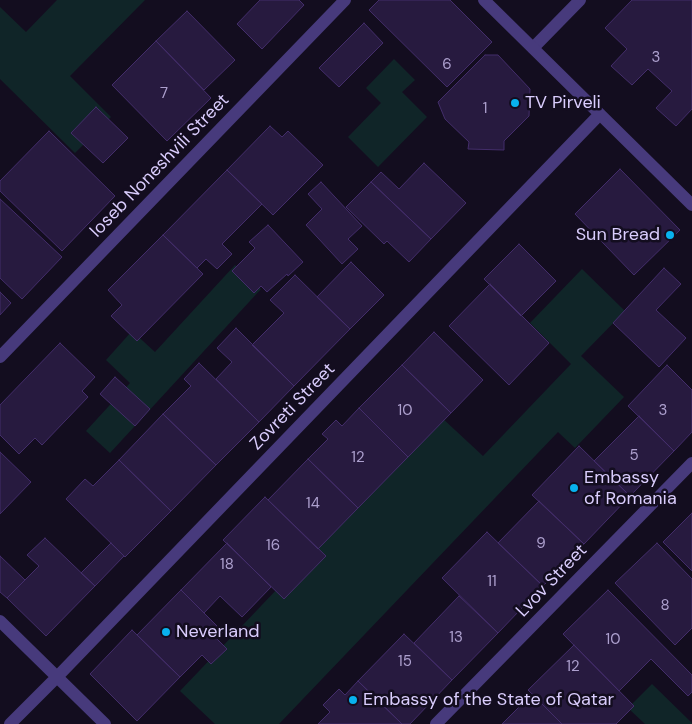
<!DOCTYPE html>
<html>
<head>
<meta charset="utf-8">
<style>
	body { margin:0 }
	canvas { display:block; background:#130d1f }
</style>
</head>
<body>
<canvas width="692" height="724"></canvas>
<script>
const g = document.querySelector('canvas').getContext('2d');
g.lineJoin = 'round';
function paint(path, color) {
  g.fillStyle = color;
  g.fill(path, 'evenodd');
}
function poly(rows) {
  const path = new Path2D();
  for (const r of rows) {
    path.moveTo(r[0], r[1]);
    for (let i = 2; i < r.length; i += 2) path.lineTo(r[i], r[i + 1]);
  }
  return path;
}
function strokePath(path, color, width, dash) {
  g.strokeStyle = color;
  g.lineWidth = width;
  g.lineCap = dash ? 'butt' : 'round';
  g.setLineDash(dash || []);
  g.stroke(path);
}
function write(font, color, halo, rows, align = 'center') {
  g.font = font + ' "DM Sans",sans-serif';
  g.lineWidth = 5;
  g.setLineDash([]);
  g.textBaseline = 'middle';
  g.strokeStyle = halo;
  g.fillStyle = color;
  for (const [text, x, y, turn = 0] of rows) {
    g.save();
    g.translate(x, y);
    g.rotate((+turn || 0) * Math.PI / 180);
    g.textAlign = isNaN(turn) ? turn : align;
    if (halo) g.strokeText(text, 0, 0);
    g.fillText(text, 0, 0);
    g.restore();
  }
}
const green = poly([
	[57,0,145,0,70,76,111,117,75,153,0,79,0,7,26,32],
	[394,59,415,80,402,92,427,117,378,167,348,137,381,103,366,88],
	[235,265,261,289,110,453,86,431,130,383,106,360,132,331,155,352],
	[582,269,625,311,581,356,624,397,575,448,558,432,279,724,215,724,180,691,441,417,483,456,571,364,530,323],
	[652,684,692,723,692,724,645,724,628,708]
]);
const building = poly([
	[260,0,299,0,304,5,262,49,237,24,260,0],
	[379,0,450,0,492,42,447,87,369,10,379,0],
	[632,0,692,0,692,109,676,126,656,108,672,91,648,69,632,85,611,66,627,49,605,28,632,0],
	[187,11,235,60,204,90,156,41,187,11],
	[364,23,383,43,339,87,319,68,364,23],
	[156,41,211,98,167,141,112,85,156,41],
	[485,55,498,55,530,89,529,116,504,141,504,150,468,149,469,142,445,119,438,102,485,55],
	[96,107,128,138,103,163,71,133,96,107],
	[270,126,282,137,288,131,323,165,273,215,227,170,270,126],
	[49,131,115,196,62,251,0,191,0,181,49,131],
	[424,163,466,203,431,239,371,182,381,172,399,189,424,163],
	[620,169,680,230,634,275,575,214,620,169],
	[227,170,262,204,222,244,232,254,217,269,206,259,197,268,163,235,227,170],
	[321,182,362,226,348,239,358,249,342,264,306,225,322,209,308,194,321,182],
	[371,182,431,239,409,262,387,241,384,244,346,207,371,182],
	[0,199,62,257,22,299,0,278,0,199],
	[268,225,303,262,288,276,287,274,267,292,261,286,254,293,232,271,255,248,249,242,268,225],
	[163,235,203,274,137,341,111,316,122,305,108,290,163,235],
	[519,244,556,281,521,316,484,279,519,244],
	[351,262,384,295,350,329,317,297,351,262],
	[664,268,681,284,656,310,686,338,659,367,613,323,664,268],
	[295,275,350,329,294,386,252,345,284,313,270,300,295,275],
	[490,284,549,343,509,385,449,326,490,284],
	[0,292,11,303,0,315,0,292],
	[236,328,294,386,259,422,216,379,232,362,217,348,236,328],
	[434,332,483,380,451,413,402,365,434,332],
	[60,343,95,377,82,391,88,397,42,445,35,438,19,454,0,435,0,405,60,343],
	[199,363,259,422,216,465,163,414,191,386,184,379,199,363],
	[402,365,451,413,408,457,359,408,402,365],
	[667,365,692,390,692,432,674,451,628,406,667,365],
	[115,377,150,409,135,426,100,394,115,377],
	[359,408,408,457,358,508,308,459,328,439,322,434,336,420,342,426,359,408],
	[163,414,216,465,171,511,119,460,163,414],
	[639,416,674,451,630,496,594,461,639,416],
	[579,446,630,496,584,544,532,495,579,446],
	[0,452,31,482,0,514,0,452],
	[308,459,358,508,318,549,268,500,308,459],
	[119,460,171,511,125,557,66,499,85,479,93,486,119,460],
	[265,497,326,556,284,599,223,540,265,497],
	[539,501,584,544,543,586,498,543,539,501],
	[692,513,692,571,663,542,692,513],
	[487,532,543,586,498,633,442,578,487,532],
	[45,538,95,586,46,636,7,598,39,566,27,555,45,538],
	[111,543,124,556,95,586,81,573,111,543],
	[227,543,271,587,242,617,220,596,204,613,181,590,227,543],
	[657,543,692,579,692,628,675,645,615,583,657,543],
	[0,556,25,580,7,598,0,592,0,556],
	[181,590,223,632,217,639,227,649,211,664,202,655,180,677,137,635,181,590],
	[608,590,692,675,692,692,688,696,651,659,619,691,563,634,608,590],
	[459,596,498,633,452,680,414,643,459,596],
	[132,630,180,677,137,721,90,674,132,630],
	[404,634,452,680,410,724,402,724,358,681,404,634],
	[574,645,634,706,616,724,562,724,528,690,574,645],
	[358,681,402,724,318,724,330,712,323,705,339,689,345,695,358,681],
	[532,694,562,724,502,724,532,694]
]);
const service = poly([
	[533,48,580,0]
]);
const minor = poly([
	[484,0,692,205],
	[0,357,345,0],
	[0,621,105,724],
	[10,724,57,677,600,114],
	[436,724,692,463]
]);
const markers = [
	[515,103,5,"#08b2ee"],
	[670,235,5,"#08b2ee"],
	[574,488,5,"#08b2ee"],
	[166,632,5,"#08b2ee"],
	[353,700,5,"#08b2ee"]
];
const numberNames = [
	["3",656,58],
	["6",447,65],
	["7",164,94],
	["1",485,109],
	["10",405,411],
	["3",663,411],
	["5",634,456],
	["12",358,458],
	["14",313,504],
	["9",541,544],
	["16",273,546],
	["18",227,565],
	["11",492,582],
	["8",665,606],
	["13",456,638],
	["10",613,640],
	["15",405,662],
	["12",573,667]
];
const poiNames = [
	["TV Pirveli",525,103],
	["Sun Bread",660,235,"right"],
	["Embassy",584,478],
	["of Romania",584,499],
	["Neverland",176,632],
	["Embassy of the State of Qatar",363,700]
];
const streetNames = [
	["Ioseb Noneshvili Street",160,166,-46],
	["Zovreti Street",293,407,-46],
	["Lvov Street",552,581,-46]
];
paint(green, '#102528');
paint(building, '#271a3f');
strokePath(building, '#432d6a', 1);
strokePath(service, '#473a7c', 12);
strokePath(minor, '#473a7c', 12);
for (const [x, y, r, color] of markers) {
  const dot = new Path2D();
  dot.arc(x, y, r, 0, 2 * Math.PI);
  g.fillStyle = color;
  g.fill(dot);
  strokePath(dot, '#130d1f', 2);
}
write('15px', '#ada0ce', null, numberNames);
write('18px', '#dacdfd', '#130d1f', poiNames, 'left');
write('18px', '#dacdfd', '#130d1f', streetNames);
</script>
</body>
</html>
